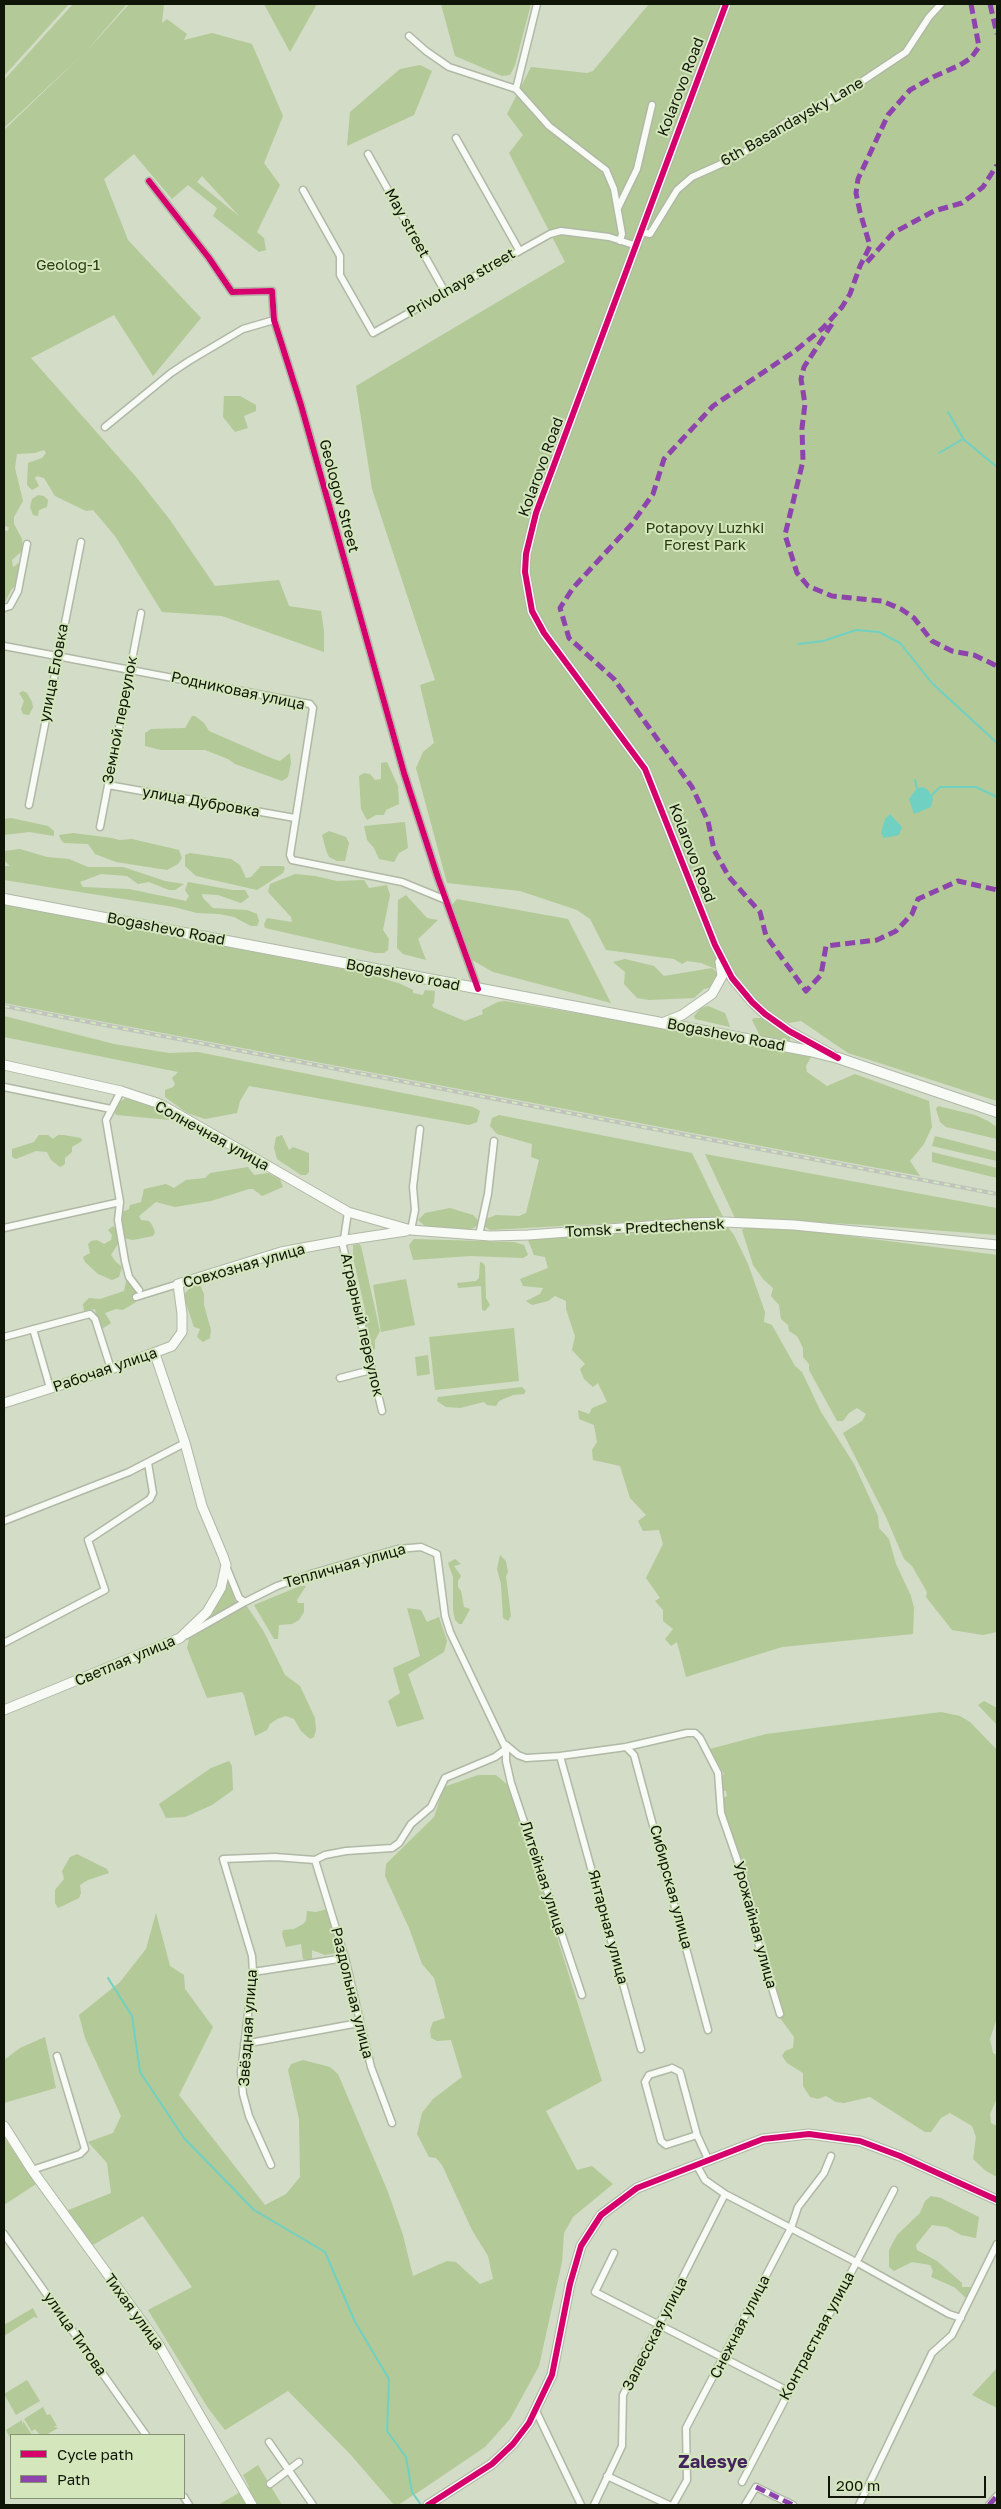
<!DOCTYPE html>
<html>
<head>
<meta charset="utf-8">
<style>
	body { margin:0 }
	#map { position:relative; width:1001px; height:2509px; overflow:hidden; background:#d2dcc6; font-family:"Golos Text",sans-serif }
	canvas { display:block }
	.frame { position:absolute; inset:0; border:5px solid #101607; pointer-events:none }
	.legend { position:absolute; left:10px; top:2434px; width:175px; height:65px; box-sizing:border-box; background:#d3e6bc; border:1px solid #859374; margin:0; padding:6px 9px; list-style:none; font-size:15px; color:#101607 }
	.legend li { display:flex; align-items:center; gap:10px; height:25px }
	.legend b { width:25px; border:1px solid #859374 }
	.scale { position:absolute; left:828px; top:2476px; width:158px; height:22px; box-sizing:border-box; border:2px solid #101607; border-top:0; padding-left:6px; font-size:15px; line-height:18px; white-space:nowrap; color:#101607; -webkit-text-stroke:4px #d3e6bc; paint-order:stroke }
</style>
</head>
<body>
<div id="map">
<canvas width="1001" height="2509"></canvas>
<div class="frame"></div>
<ul class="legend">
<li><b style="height:6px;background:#d6006c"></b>Cycle path</li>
<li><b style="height:6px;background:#8e44ad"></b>Path</li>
</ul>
<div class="scale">200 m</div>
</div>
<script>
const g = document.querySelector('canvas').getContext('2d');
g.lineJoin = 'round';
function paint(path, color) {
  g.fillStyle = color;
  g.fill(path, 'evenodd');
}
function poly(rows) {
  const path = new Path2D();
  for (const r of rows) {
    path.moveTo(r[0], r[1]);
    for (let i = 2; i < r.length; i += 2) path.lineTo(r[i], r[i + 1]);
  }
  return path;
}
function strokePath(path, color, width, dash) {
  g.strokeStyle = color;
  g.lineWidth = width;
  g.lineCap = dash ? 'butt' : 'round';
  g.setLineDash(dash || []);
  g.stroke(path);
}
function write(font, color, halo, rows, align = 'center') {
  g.font = font + ' "Golos Text",sans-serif';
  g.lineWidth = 4;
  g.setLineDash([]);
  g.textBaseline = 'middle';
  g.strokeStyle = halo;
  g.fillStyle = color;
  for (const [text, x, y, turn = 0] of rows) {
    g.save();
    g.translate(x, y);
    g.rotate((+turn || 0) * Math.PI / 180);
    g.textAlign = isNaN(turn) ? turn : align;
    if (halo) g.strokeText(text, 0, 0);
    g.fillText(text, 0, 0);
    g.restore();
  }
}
const green = poly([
	[4,4,69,4,4,76],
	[73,4,127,4,84,54,129,4,164,4,162,23,167,19,187,34,184,40,212,33,252,44,283,116,264,163,280,185,257,232,264,238,266,250,259,252,213,216,217,208,188,185,172,199,134,154,104,179,128,240,201,318,153,376,114,315,31,358,137,478,170,520,215,586,279,580,289,606,321,611,324,631,324,652,222,616,162,612,115,536,93,510,86,511,55,496,44,478,37,476,35,478,39,486,32,490,27,485,28,463,42,458,46,453,44,450,35,453,17,454,15,468,23,501,14,517,14,524,22,539,23,550,12,560,13,567,19,563,20,567,18,583,11,590,4,604,4,530,8,531,9,527,4,526,4,130,83,54,4,128,4,80],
	[202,176,240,217,197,182],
	[264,4,317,4,290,52],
	[441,4,531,4,515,65,510,75,502,76,455,56],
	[649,4,997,4,997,1101,848,1053,801,1021,789,1023,773,1016,755,998,740,979,701,963,687,961,682,964,674,959,606,950,590,919,577,910,520,891,447,883,416,768,423,752,434,743,420,685,435,680,372,489,356,386,565,262,509,153,523,135,507,114,531,67,587,73,593,71],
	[420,65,432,71,414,115,347,146,350,112,400,69],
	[224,396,240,396,256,405,256,411,244,416,248,428,235,432,223,417],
	[38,495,44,496,48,500,47,507,39,510,38,516,33,515,30,507,32,499],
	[23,691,27,693,32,702,33,707,29,715,23,714,21,709,24,701,19,693],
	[192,716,195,716,204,723,209,731,271,758,280,761,290,753,291,763,288,777,282,781,235,764,228,759,205,750,161,750,145,746,145,733,151,729,185,728],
	[387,762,398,786,399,804,386,810,384,815,376,815,367,820,361,809,359,776,364,773,370,774,375,780,381,779,381,763],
	[11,818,48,826,54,831,54,836,29,832,4,835,4,819],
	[405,822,408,848,399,853,394,862,379,859,374,848,367,840,364,826],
	[329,831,346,837,349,843,345,861,337,861,329,857,326,850,322,835],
	[73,833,112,838,119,840,132,839,179,850,182,858,178,864,167,870,116,862,95,854,88,844,64,843,61,840,59,835],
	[20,849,47,857,69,859,88,867,123,867,165,881,184,884,175,890,169,890,149,882,138,884,127,876,101,874,80,882,83,887,129,889,186,901,189,896,185,890,188,882,233,890,245,890,249,897,241,903,218,895,202,894,203,898,213,908,247,910,257,914,259,921,257,926,251,926,234,917,219,914,197,913,174,907,4,880,4,866,10,866,4,860,4,851],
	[190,853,231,859,240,865,246,878,251,877,261,866,283,866,285,868,283,873,257,890,196,876,185,866,185,855],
	[295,874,315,876,337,881,364,880,369,888,387,885,390,895,383,930,389,939,388,950,384,953,375,953,265,928,264,924,267,918,292,922,291,917,268,892,270,884],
	[406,895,427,918,438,920,418,939,426,960,403,954,397,948,398,900],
	[457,899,568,919,611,1003,493,972,472,960,451,906],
	[4,904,369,974,401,984,413,990,413,993,423,995,425,990,435,991,434,1003,432,1005,434,1008,465,1021,483,1014,482,1010,498,1002,505,1001,683,1031,811,1057,806,1066,807,1072,827,1086,855,1074,929,1101,932,1127,924,1144,910,1161,920,1176,4,1003],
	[625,959,654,966,664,976,712,968,719,974,712,987,704,989,694,998,649,1000,637,998,624,984,625,972,613,962],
	[708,1006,725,1013,730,1027,695,1019,694,1016,701,1008],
	[4,1016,114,1044,169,1053,198,1052,473,1107,480,1111,477,1122,469,1125,249,1086,240,1101,237,1113,205,1119,187,1113,165,1097,165,1090,173,1087,175,1084,172,1078,178,1072,4,1037],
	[754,1018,765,1018,790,1037,790,1042,760,1036,752,1020],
	[128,1097,140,1103,151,1106,175,1117,170,1120,116,1115,114,1110,121,1101],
	[938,1106,975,1115,988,1121,997,1127,997,1139,946,1127,940,1122,936,1109],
	[499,1115,692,1153,723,1217,490,1230,484,1226,486,1219,496,1215,519,1216,526,1213,539,1160,531,1157,532,1144,497,1134,490,1126,492,1118],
	[39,1135,48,1135,53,1139,58,1135,64,1135,81,1138,82,1141,72,1147,72,1152,65,1158,65,1164,60,1167,51,1160,47,1152,36,1151,16,1159,12,1157,12,1149,34,1142],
	[282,1135,289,1150,293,1147,309,1153,309,1172,306,1175,301,1175,277,1159,274,1148,276,1137],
	[935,1136,997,1152,997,1161,932,1146],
	[932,1152,997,1168,997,1178,932,1162],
	[705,1154,997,1208,997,1235,867,1225,735,1218],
	[248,1167,254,1175,268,1173,280,1179,283,1187,262,1196,253,1189,249,1189,211,1201,175,1207,156,1202,139,1216,141,1220,149,1221,152,1225,155,1232,153,1236,133,1240,124,1238,120,1213,129,1209,130,1205,141,1202,144,1189,166,1184,174,1188,186,1180,205,1178,210,1173],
	[450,1208,473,1215,478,1220,478,1224,474,1228,465,1230,426,1227,418,1220,425,1213],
	[726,1225,734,1235,748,1264,765,1312,764,1322,772,1325,795,1366,802,1372,821,1412,854,1464,878,1516,879,1528,889,1539,896,1564,911,1596,914,1608,913,1634,782,1647,686,1677,677,1642,671,1646,665,1639,673,1629,663,1621,663,1610,655,1601,660,1598,646,1578,663,1544,659,1530,643,1531,638,1521,646,1515,630,1498,620,1466,593,1460,592,1450,597,1442,594,1425,579,1419,578,1410,589,1414,592,1408,607,1402,598,1383,593,1387,584,1379,580,1369,585,1364,572,1350,575,1336,566,1309,566,1301,555,1296,548,1301,532,1305,526,1301,540,1294,543,1288,523,1286,520,1279,548,1268,545,1257,534,1255,528,1240,653,1228],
	[113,1226,118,1231,119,1242,111,1255,116,1262,122,1267,119,1277,112,1280,98,1274,85,1262,83,1257,90,1253,88,1244,91,1241,97,1240,104,1244,111,1240,112,1235,108,1230],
	[747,1226,794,1229,997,1255,997,1632,983,1635,952,1630,926,1597,927,1592,912,1566,904,1559,886,1517,843,1433,862,1421,866,1414,857,1408,849,1413,843,1421,837,1421,809,1370,809,1364,803,1357,803,1348,797,1336,789,1331,788,1325,781,1319,779,1305,771,1296,773,1288,763,1279,753,1265,742,1230],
	[414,1239,514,1242,524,1245,528,1255,523,1258,470,1256,413,1260,409,1245],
	[359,1244,361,1246,380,1331,375,1340,375,1349,371,1350,368,1343,365,1310,353,1257,353,1245],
	[480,1262,483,1263,485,1266,486,1298,490,1305,485,1311,482,1310,481,1286,458,1288,457,1283,476,1281,479,1278],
	[406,1279,415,1325,381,1332,373,1285],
	[126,1281,131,1283,138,1292,136,1302,123,1310,116,1309,105,1313,111,1323,102,1329,98,1323,95,1309,84,1311,83,1304,89,1298,100,1299,124,1291],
	[199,1283,204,1294,204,1305,211,1330,210,1338,203,1342,197,1337,200,1329,194,1327,185,1301,185,1293,194,1284],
	[514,1328,519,1381,435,1390,429,1337],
	[428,1355,430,1374,417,1376,415,1357],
	[522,1387,526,1391,524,1394,513,1395,499,1401,496,1406,487,1405,484,1402,460,1408,446,1407,437,1401,438,1397],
	[500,1555,506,1561,508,1572,506,1576,511,1616,508,1621,503,1618,501,1584,497,1569],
	[455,1559,461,1564,454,1566,461,1576,458,1581,458,1587,461,1591,464,1607,470,1609,462,1624,459,1624,455,1620,453,1609,453,1577,448,1563],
	[228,1579,236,1604,204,1623,210,1617,224,1592],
	[300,1586,306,1586,297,1600,298,1603,304,1603,304,1612,299,1620,292,1624,279,1625,278,1639,274,1639,254,1605],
	[246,1605,264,1632,285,1675,300,1686,315,1718,316,1730,314,1737,310,1739,301,1731,294,1719,286,1716,277,1719,270,1724,267,1730,255,1736,244,1695,242,1692,207,1698,187,1648,189,1639],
	[407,1608,421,1610,427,1622,439,1617,447,1641,444,1652,408,1674,424,1719,397,1727,388,1701,400,1693,393,1668,420,1656],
	[984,1701,997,1708,997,1725,978,1705],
	[941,1712,960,1716,970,1722,997,1750,997,2018,990,2039,993,2053,997,2055,997,2098,990,2114,991,2123,997,2126,997,2177,986,2171,973,2159,976,2137,972,2126,950,2113,941,2118,931,2132,925,2132,870,2097,844,2103,836,2102,826,2096,818,2099,810,2097,803,2086,803,2073,787,2063,782,2056,785,2051,793,2048,794,2037,780,2018,763,1953,767,1949,765,1942,754,1930,747,1909,749,1899,732,1857,737,1850,730,1828,725,1825,720,1800,727,1796,726,1791,721,1790,716,1784,724,1774,710,1749,766,1734],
	[229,1761,232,1766,233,1790,212,1805,185,1817,166,1818,159,1804,211,1768],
	[478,1775,496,1775,510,1787,602,2081,546,2111,577,2170,592,2166,613,2184,573,2217,564,2233,562,2262,539,2366,510,2419,485,2447,423,2489,398,2505,394,2505,351,2455,288,2391,225,2430,208,2408,148,2310,192,2287,143,2216,91,2246,66,2211,111,2193,107,2163,88,2142,113,2133,121,2116,85,2038,79,2015,120,1982,146,1949,156,1913,170,1966,184,1975,185,1989,213,2027,179,2095,265,2205,286,2194,300,2177,299,2119,288,2070,291,2064,303,2060,330,2067,338,2074,388,2192,403,2235,413,2276,447,2261,456,2262,480,2284,493,2279,488,2256,472,2230,442,2165,436,2158,429,2157,417,2134,422,2113,433,2099,462,2077,451,2040,437,2041,431,2038,430,2030,433,2022,445,2018,434,1978,422,1964,409,1928,385,1876,386,1864,434,1817,444,1787],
	[77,1854,107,1869,109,1873,88,1880,80,1885,81,1893,79,1898,58,1908,55,1903,55,1890,64,1879,62,1871,70,1857],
	[327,1909,341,1952,325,1955,312,1950,312,1958,310,1960,303,1959,301,1944,286,1947,282,1934,283,1930,294,1929,303,1924,306,1921,307,1911,316,1912],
	[45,2037,56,2088,4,2103,4,2060,20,2048],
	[4,2137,36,2184,4,2205],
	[931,2196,941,2198,979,2217,976,2238,961,2235,947,2227,932,2225,916,2245,917,2250,937,2261,962,2283,962,2287,971,2287,966,2298,954,2287,931,2277,933,2271,930,2265,912,2262,894,2271,889,2267,889,2250,897,2235,920,2213,925,2201],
	[33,2308,38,2318,34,2317,4,2336,4,2325],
	[997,2368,997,2408,972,2395],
	[27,2380,40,2401,16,2415,4,2394],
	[43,2407,47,2415,50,2414,57,2426,53,2426,58,2428,46,2435,40,2435,35,2429,32,2431,34,2435,24,2419],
	[22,2420,22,2426,23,2421,32,2435,11,2435,11,2439,6,2430],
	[258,2465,282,2505,218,2505,249,2487,243,2475]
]);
const water = poly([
	[923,787,928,790,933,799,931,807,914,814,909,799,917,788],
	[890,814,902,827,899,835,884,838,881,833,885,819]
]);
const stream = poly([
	[948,412,963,438],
	[939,453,963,439,997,467],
	[798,644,823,641,856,630,879,632,900,643,932,683,997,743],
	[915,780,917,788],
	[931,796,940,787,976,787,997,797],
	[108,1978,132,2016,140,2072,184,2138,254,2210,325,2252,355,2322,389,2379,387,2431,406,2457,412,2492,421,2505]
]);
const street = poly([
	[409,36,426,51,449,67,516,89,549,126,606,170,614,189,622,234,620,241],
	[516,89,537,4],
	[456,138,519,250],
	[368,154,445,292],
	[149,181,209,258,232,292,272,291,274,320,301,405,404,773,438,878,478,989],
	[303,190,340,256,340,275,373,333,550,234,561,231,609,237,637,246],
	[618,208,637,169,652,105],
	[642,232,650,234,677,190,692,177,741,155,788,121,837,98,906,52,929,17,941,4],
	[105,427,171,373,189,361,243,329,274,320],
	[4,608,10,606,18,591,27,544],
	[4,646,310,704,313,708,290,855,292,860,402,882,446,900],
	[108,785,295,818],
	[29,805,81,542],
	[100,827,141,613],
	[4,1087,111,1109],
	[121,1091,106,1120,120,1202,118,1220,125,1261,129,1277,139,1290],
	[348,1212,343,1246,382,1411],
	[4,1228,120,1202],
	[411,1230,415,1210,413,1187,420,1129],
	[479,1235,488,1194,494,1141],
	[136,1297,178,1284],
	[33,1329,50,1388],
	[4,1337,90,1314,95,1319,111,1369],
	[340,1378,371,1370],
	[4,1521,129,1472,185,1443],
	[226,1566,239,1598,245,1602,277,1586,314,1573,398,1549,421,1547,437,1554,445,1616,450,1632,506,1749,506,1761,511,1783,582,1995],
	[187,1635,245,1602],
	[4,1643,105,1590,88,1540,150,1499,153,1493,148,1463],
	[506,1745,518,1755,526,1758,560,1756,641,2049],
	[626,1747,634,1755,708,2030],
	[560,1756,626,1747,687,1733,695,1733,700,1738,718,1773,721,1813,747,1888,757,1939,780,2014],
	[315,1860,345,1958,371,2067,392,2123],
	[253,1972,345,1958],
	[244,2044,359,2023],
	[672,2068,680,2072,697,2135,666,2145,661,2141,645,2082,649,2075,672,2068],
	[697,2135,708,2159],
	[696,2164,705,2180,725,2194,856,2262,949,2314,961,2318],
	[271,2165,249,2116,243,2094,241,2072,253,1972,252,1956,223,1859,275,1857,315,1860,325,1855,346,1851,392,1848,399,1843,411,1824,431,1807,445,1778,495,1757,506,1749],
	[32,2170,80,2154,85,2149,57,2056],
	[4,2234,146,2435],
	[614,2253,595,2292,788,2391],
	[536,2411,581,2505],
	[269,2442,313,2505],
	[607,2476,669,2505],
	[742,2482,894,2190],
	[270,2484,299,2462],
	[184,2497,189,2505],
	[594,2505,622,2446,623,2395,725,2194],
	[673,2505,687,2480,686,2428,791,2228,798,2207,824,2173,831,2156],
	[745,2505,756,2487,793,2505],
	[859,2505,932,2353,952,2335,997,2244],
	[989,2505,997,2496]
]);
const secondary = poly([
	[726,4,536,513,526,554,525,572,532,611,544,633,645,769,715,945,732,978,752,1002,765,1014,789,1031,831,1054],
	[662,1023,682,1015,712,994,722,976,720,962],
	[4,1065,121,1091,160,1104,348,1212,411,1230,490,1236,528,1235,689,1223,724,1222,794,1225,997,1245],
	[4,1403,111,1369,172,1346,182,1332,182,1314,178,1284,281,1252,346,1240,406,1231],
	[4,1710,180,1638,207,1612,221,1588,226,1565,223,1556,202,1506,185,1443,155,1354],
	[4,2126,32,2170,159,2345,252,2505],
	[428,2505,492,2464,513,2444,529,2423,552,2375,570,2284,581,2246,601,2215,637,2188,763,2139,809,2134,860,2141,900,2156,997,2200]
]);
const primary = poly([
	[4,899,810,1051,838,1058,997,1112]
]);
const rail = poly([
	[4,1006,997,1194]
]);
const quiet = poly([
	[971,4,979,47,971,58,960,65,933,77,910,90,888,115,858,179,856,193,860,212,870,246,860,266,850,294,842,307,823,328,795,351,713,406,664,459,653,494,631,525,573,588,560,608,569,638,614,679,692,787,708,821,714,850,729,877,760,912,766,936,806,991,821,975,826,946,877,940,896,931,912,914,918,899,958,881,997,890],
	[990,4,997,34],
	[867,262,893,233,934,211,962,203,983,187,997,165],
	[832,324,804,367,801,379,805,404,802,428,803,461,785,535,797,573,808,586,832,596,882,601,901,609,914,618,932,641,952,651,974,655,997,666],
	[756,2487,793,2505],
	[989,2505,997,2496]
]);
const cycleway = poly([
	[726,4,536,513,526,554,525,572,532,611,544,633,645,769,715,945,732,978,752,1002,765,1014,789,1031,838,1058],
	[149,181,209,258,232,292,272,291,274,320,301,405,404,773,438,878,478,989],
	[428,2505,492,2464,513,2444,529,2423,552,2375,570,2284,581,2246,601,2215,637,2188,763,2139,809,2134,860,2141,900,2156,997,2200]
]);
const streetNames = [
	["Kolarovo Road",681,87,-69],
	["6th Basandaysky Lane",792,122,-30],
	["May street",407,223,61],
	["Privolnaya street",461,283,-30],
	["Kolarovo Road",541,467,-70],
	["Geologov Street",339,496,75],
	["улица Еловка",54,673,-79],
	["Родниковая улица",238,691,12],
	["Земной переулок",120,720,-79],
	["улица Дубровка",201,802,10],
	["Kolarovo Road",692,853,69],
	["Bogashevo Road",166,929,11],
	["Bogashevo road",403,975,11],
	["Bogashevo Road",726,1035,11],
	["Солнечная улица",212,1136,29],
	["Tomsk - Predtechensk",645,1228,-3],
	["Совхозная улица",244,1266,-16],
	["Аграрный переулок",362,1325,77],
	["Рабочая улица",105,1370,-19],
	["Тепличная улица",345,1566,-16],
	["Светлая улица",125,1661,-23],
	["Литейная улица",543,1878,72],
	["Сибирская улица",671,1887,75],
	["Урожайная улица",755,1925,75],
	["Янтарная улица",608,1927,75],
	["Раздольная улица",352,1993,76],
	["Звёздная улица",248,2028,-86],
	["Тихая улица",134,2312,54],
	["Снежная улица",740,2327,-63],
	["улица Титова",75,2334,55],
	["Залесская улица",655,2334,-63],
	["Контрастная улица",817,2336,-62]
];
const parkNames = [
	["Geolog-1",68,265],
	["Potapovy Luzhki",705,528],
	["Forest Park",705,545]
];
const quarterNames = [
	["Zalesye",713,2462]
];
paint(green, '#b3c997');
paint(water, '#70d1c2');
strokePath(stream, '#70d1c2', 2);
strokePath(street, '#b0b8a6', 9);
strokePath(secondary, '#b0b8a6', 11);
strokePath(primary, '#b0b8a6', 12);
strokePath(street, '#f8faf6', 6);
strokePath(secondary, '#f8faf6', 9);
strokePath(primary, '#f8faf6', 10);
strokePath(rail, '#c0c3bd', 4);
strokePath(rail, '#d3e6bc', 2, [5.5]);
strokePath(quiet, '#8e44ad', 5, [10, 5]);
strokePath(cycleway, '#d6006c', 6);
write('15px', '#101607', '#d3e6bc', streetNames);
write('15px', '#2b3b10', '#d3e6bc', parkNames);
write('bold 18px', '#44245c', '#d3e6bc', quarterNames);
</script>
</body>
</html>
